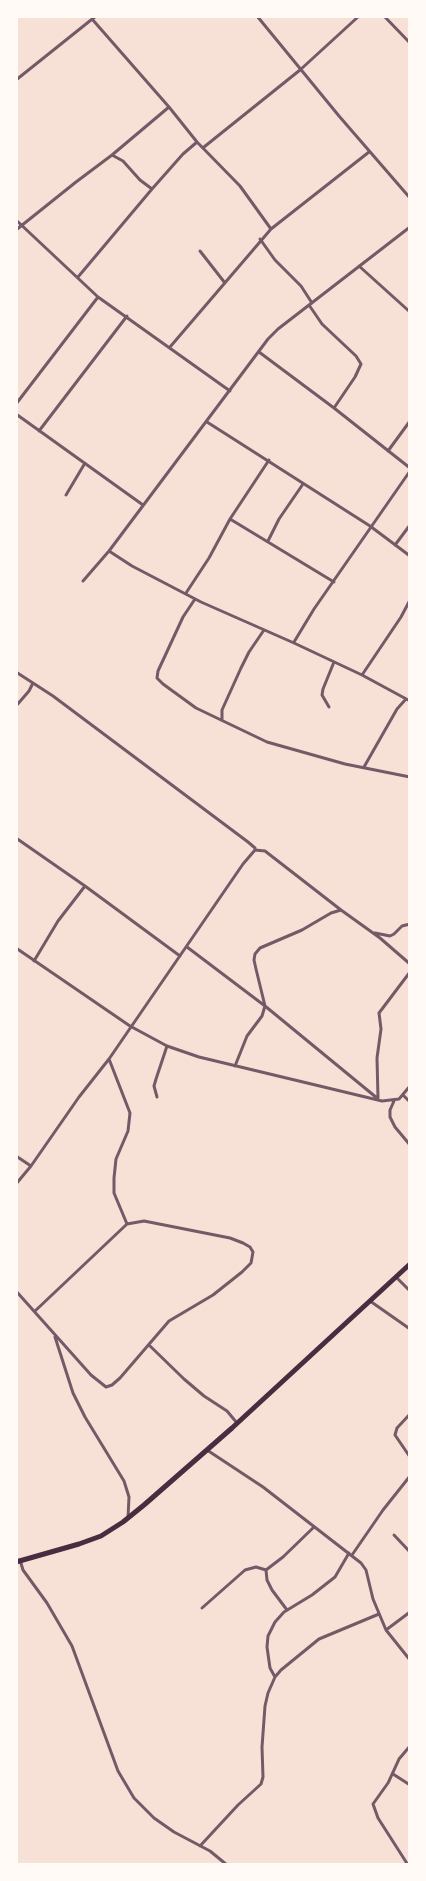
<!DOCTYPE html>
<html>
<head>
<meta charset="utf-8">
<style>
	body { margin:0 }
	#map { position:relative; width:426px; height:1881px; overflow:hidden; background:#f7e1d7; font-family:Bitter,serif }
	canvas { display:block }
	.frame { position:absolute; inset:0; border:18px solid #fffaf5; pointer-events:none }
</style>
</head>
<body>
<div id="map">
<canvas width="426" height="1881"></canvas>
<div class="frame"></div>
</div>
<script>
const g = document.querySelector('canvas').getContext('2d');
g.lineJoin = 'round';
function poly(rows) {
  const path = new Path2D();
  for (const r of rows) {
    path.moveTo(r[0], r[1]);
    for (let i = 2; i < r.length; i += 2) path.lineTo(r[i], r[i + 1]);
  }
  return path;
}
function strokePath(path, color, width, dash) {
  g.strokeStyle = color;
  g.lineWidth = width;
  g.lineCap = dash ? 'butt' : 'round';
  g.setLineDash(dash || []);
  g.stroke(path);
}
const minor = poly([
	[257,16,339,116,410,198],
	[384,16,410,43],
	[92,19,169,107,197,142,240,186,271,229],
	[16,80,96,16],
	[204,147,300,70,359,16],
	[112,155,123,161,140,180,152,189],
	[16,220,98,297,230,391],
	[16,230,76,182,112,155,169,107],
	[260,239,275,260,301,286,312,303],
	[200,251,225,283],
	[359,266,410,312],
	[78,277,152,189,183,154,197,142],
	[309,305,322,324,356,356,361,364,355,377,334,408],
	[170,347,271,229,369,152],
	[259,352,334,408,410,468],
	[16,404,98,297],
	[16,414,143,505],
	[207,422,370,526,410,556],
	[39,431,127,316],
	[388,451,410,421],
	[66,495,85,463],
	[230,519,334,582],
	[268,541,279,519,303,484],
	[395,545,410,525],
	[109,551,132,566,201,602,294,643,362,675,410,701],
	[83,581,109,551,268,339,278,329,410,227],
	[186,593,209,558,230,519,269,460],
	[195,599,183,617,158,671,157,678,163,684,196,708,267,742,345,764,410,777],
	[294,642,314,609,410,471],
	[16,672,53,696,248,842,255,848,255,850],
	[362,675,401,617,410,600],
	[16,706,29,691,33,683],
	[329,707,322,695,323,689,334,662],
	[222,720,222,710,241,668,249,652,264,630],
	[364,767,397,709,406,699],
	[16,838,85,886,180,956],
	[375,933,390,936,394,934,402,926,410,924],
	[187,947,265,1006,377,1098],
	[16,948,130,1026,167,1046,199,1057,382,1101,399,1099,410,1086],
	[34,961,58,921,85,886],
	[109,1059,130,1113,128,1131,116,1159,114,1178,114,1193,127,1224],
	[235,1066,247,1036,262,1016,265,1006,256,969,254,960,255,954,260,948,302,930,331,913,341,910],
	[403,1095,410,1102],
	[157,1097,154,1086,156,1079,167,1046],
	[378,1098,377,1058,381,1029,379,1013,410,972],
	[394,1101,390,1110,390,1117,395,1127,410,1145],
	[16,1156,31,1166],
	[16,1184,31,1166,79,1097,109,1059,243,864,255,850,265,851,341,910,380,938,410,964],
	[396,1277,410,1291],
	[16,1291,91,1375,106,1387,112,1385,120,1378,169,1321,213,1295,242,1272,251,1263,253,1252,250,1247,243,1243,230,1238,144,1221,127,1224,35,1311],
	[370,1301,410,1329],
	[55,1337,73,1393,85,1417,124,1481,129,1497,128,1518],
	[150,1346,184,1379,204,1396,227,1411,237,1423],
	[410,1414,397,1428,395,1435,410,1457],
	[207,1450,263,1487,361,1563,366,1570,373,1599,386,1630,410,1660],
	[394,1535,410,1552],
	[352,1555,383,1510,410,1476],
	[20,1560,23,1570,47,1603,72,1646,118,1771,134,1798,154,1818,174,1832,210,1851,227,1865],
	[202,1608,245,1570,256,1567,266,1570],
	[287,1610,272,1590,267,1580,266,1570,283,1557,314,1527],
	[386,1630,410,1612],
	[275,1677,270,1668,267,1647,268,1636,275,1622,284,1612,312,1595,335,1577,349,1553],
	[393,1774,410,1785],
	[200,1846,238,1805,261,1784,263,1777,262,1747,265,1706,268,1693,275,1677,281,1670,319,1639,379,1614],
	[408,1865,378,1818,373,1804,388,1783,399,1759,410,1746]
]);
const primary = poly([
	[16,1562,79,1544,101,1536,123,1522,144,1505,232,1428,410,1264]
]);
strokePath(minor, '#755966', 3);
strokePath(primary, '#4a2c40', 5);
</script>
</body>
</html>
